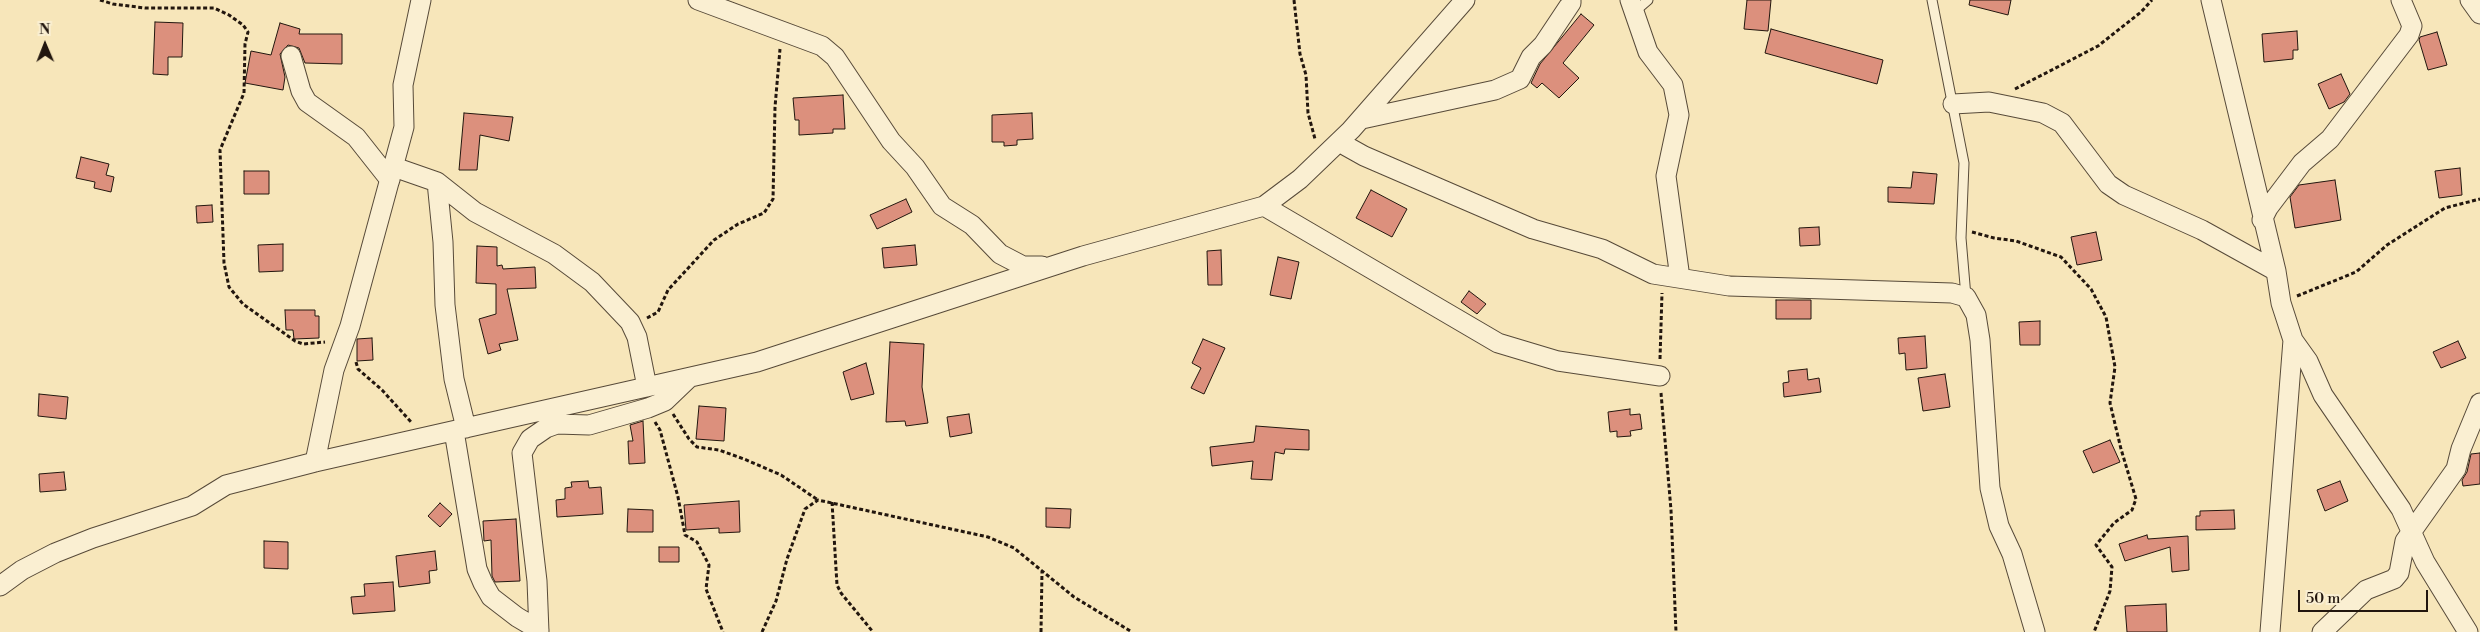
<!DOCTYPE html>
<html>
<head>
<meta charset="utf-8">
<style>
	body { margin:0 }
	#map { position:relative; width:2480px; height:632px; overflow:hidden; background:#f7e6ba; font-family:"Libre Bodoni",serif }
	canvas { display:block }
	.north { position:absolute; left:20px; top:20px; width:50px; height:50px; -webkit-text-stroke:4px #faefd2; paint-order:stroke; rotate:359deg; font-size:14px; font-weight:700; line-height:20px; text-align:center; color:#22160e }
	.north::after { content:''; display:block; margin:auto; width:18px; height:22px; background:#22160e; clip-path:polygon(50% 0,100% 100%,50% 72%,0 100%) }
	.scale { position:absolute; left:2298px; top:590px; width:130px; height:22px; box-sizing:border-box; border:2px solid #22160e; border-top:0; padding-left:6px; font-size:15px; line-height:18px; white-space:nowrap; color:#22160e; -webkit-text-stroke:4px #faefd2; paint-order:stroke }
</style>
</head>
<body>
<div id="map">
<canvas width="2480" height="632"></canvas>
<div class="north">N</div>
<div class="scale">50 m</div>
</div>
<script>
const g = document.querySelector('canvas').getContext('2d');
g.lineJoin = 'round';
function paint(path, color) {
  g.fillStyle = color;
  g.fill(path, 'evenodd');
}
function poly(rows) {
  const path = new Path2D();
  for (const r of rows) {
    path.moveTo(r[0], r[1]);
    for (let i = 2; i < r.length; i += 2) path.lineTo(r[i], r[i + 1]);
  }
  return path;
}
function strokePath(path, color, width, dash) {
  g.strokeStyle = color;
  g.lineWidth = width;
  g.lineCap = dash ? 'butt' : 'round';
  g.setLineDash(dash || []);
  g.stroke(path);
}
const building = poly([
	[1747,0,1771,0,1768,31,1744,29,1747,0],
	[1970,0,2011,0,2008,15,1969,5,1970,0],
	[1581,14,1594,25,1563,63,1579,78,1559,98,1542,83,1537,88,1531,83,1540,64,1581,14],
	[155,22,183,23,182,57,168,57,168,75,153,74,155,22],
	[280,23,300,29,299,34,342,34,342,64,305,63,299,48,288,45,280,54,285,77,283,90,245,83,251,51,271,55,280,23],
	[1771,29,1883,60,1877,84,1765,53,1771,29],
	[2297,31,2298,50,2293,50,2293,59,2264,62,2262,34,2297,31],
	[2437,32,2447,65,2428,70,2419,40,2420,37,2437,32],
	[2341,74,2350,94,2344,102,2329,109,2318,84,2341,74],
	[843,95,845,129,833,129,833,133,799,135,799,120,795,120,793,98,843,95],
	[464,113,513,117,509,141,480,135,477,170,459,170,464,113],
	[1032,113,1033,139,1017,140,1017,145,1004,146,1004,142,992,142,992,115,1032,113],
	[81,157,109,164,106,175,114,177,111,192,94,188,95,182,76,178,81,157],
	[2460,168,2462,195,2439,198,2435,171,2460,168],
	[244,171,269,171,269,194,244,194,244,171],
	[1913,172,1937,174,1934,204,1888,202,1888,187,1911,188,1913,172],
	[2335,180,2341,220,2295,228,2290,197,2299,185,2335,180],
	[1371,190,1407,209,1392,237,1356,218,1371,190],
	[906,199,912,212,877,229,870,215,906,199],
	[212,205,213,222,197,223,196,206,212,205],
	[1819,227,1820,245,1800,246,1799,228,1819,227],
	[2096,232,2102,260,2077,265,2071,237,2096,232],
	[283,244,283,271,259,272,258,245,283,244],
	[915,245,917,265,884,268,882,248,915,245],
	[477,246,497,247,497,266,502,265,503,269,535,267,536,288,507,289,518,340,499,344,501,350,488,354,479,319,496,314,496,284,476,283,477,246],
	[1221,250,1222,285,1208,285,1207,251,1221,250],
	[1278,257,1299,262,1291,299,1270,295,1278,257],
	[1469,291,1486,304,1477,314,1461,302,1469,291],
	[1776,300,1811,300,1811,319,1776,319,1776,300],
	[285,310,315,310,315,316,319,316,319,338,294,339,293,330,286,330,285,310],
	[2040,321,2040,345,2020,345,2019,322,2040,321],
	[1925,336,1927,368,1906,370,1905,353,1899,354,1898,338,1925,336],
	[372,338,373,360,357,361,357,339,372,338],
	[1203,339,1225,348,1204,394,1191,388,1201,368,1192,363,1203,339],
	[2458,341,2466,358,2441,368,2433,352,2458,341],
	[890,342,924,344,922,387,928,423,906,426,905,421,886,422,890,342],
	[866,363,874,394,851,400,843,372,866,363],
	[1807,369,1808,380,1819,378,1821,392,1784,397,1783,383,1789,382,1788,371,1807,369],
	[1945,374,1950,407,1923,411,1918,378,1945,374],
	[39,394,68,397,66,419,38,416,39,394],
	[699,406,726,408,724,441,696,439,699,406],
	[1630,409,1630,415,1640,414,1642,429,1630,431,1631,436,1617,437,1617,431,1610,432,1608,412,1630,409],
	[969,414,972,433,950,437,947,417,969,414],
	[643,421,645,463,629,464,628,441,633,441,630,425,643,421],
	[1256,426,1309,430,1309,450,1285,449,1284,454,1275,452,1272,480,1251,479,1253,461,1212,466,1210,447,1254,442,1256,426],
	[2110,440,2120,462,2093,473,2083,451,2110,440],
	[2480,453,2480,484,2463,486,2462,480,2467,472,2471,454,2480,453],
	[64,472,66,490,40,492,39,474,64,472],
	[588,481,589,488,601,487,603,514,557,517,556,500,565,499,565,488,572,487,571,482,588,481],
	[2340,481,2348,501,2325,511,2317,490,2340,481],
	[739,501,740,532,719,533,719,528,686,530,684,505,739,501],
	[440,503,452,514,440,527,428,516,440,503],
	[1046,508,1071,509,1070,528,1046,527,1046,508],
	[628,509,653,510,653,532,627,532,628,509],
	[2234,510,2235,529,2196,530,2196,516,2200,516,2200,511,2234,510],
	[516,519,520,581,495,582,492,576,491,540,484,541,483,521,516,519],
	[2147,535,2148,539,2188,536,2189,570,2172,572,2170,547,2125,561,2119,544,2147,535],
	[264,541,288,542,288,569,264,568,264,541],
	[659,547,679,547,679,562,659,562,659,547],
	[435,551,437,570,429,571,430,583,399,587,396,556,435,551],
	[393,582,395,611,353,614,351,597,365,596,364,584,393,582],
	[2166,604,2167,632,2127,632,2125,606,2166,604]
]);
const path = poly([
	[100,0,113,4,145,8,214,8,229,15,243,25,248,32,245,44,244,93,220,150,224,263,229,287,243,304,295,341,303,344,325,342],
	[1294,0,1300,54,1306,75,1308,113,1315,139],
	[2015,89,2098,46,2141,12,2152,0],
	[1972,232,1994,238,2016,241,2061,257,2091,289,2106,317,2115,367,2110,403,2121,449,2136,499,2132,510,2114,523,2096,545,2112,567,2110,591,2094,632],
	[2297,296,2356,272,2387,245,2445,208,2480,199],
	[647,318,658,312,668,290,714,240,738,224,764,213,773,199,775,107,780,49],
	[1660,359,1662,293],
	[356,362,358,369,382,390,412,423],
	[1661,393,1671,510,1676,632],
	[673,414,689,439,697,447,719,450,744,459,781,475,818,500],
	[655,422,660,430,678,497,685,535,697,542,709,565,706,589,723,632],
	[832,502,837,585,841,593,873,632],
	[762,632,776,601,787,559,805,509,818,500,988,537,1014,548,1074,597,1132,632],
	[1041,632,1042,571]
]);
const service = poly([
	[1932,0,1964,163,1961,238,1966,297],
	[1634,12,1648,0]
]);
const minor = poly([
	[698,0,822,46,835,57,891,141,915,167,942,206,972,225,1000,254,1023,266,1042,266],
	[1630,0,1648,52,1673,85,1679,115,1666,176,1680,278],
	[2211,0,2276,271,2281,303,2293,340,2270,632],
	[2470,0,2480,14],
	[291,56,301,91,307,102,356,137,390,180],
	[1953,104,1989,102,2043,113,2062,123,2108,184,2124,195,2202,230,2276,271],
	[1362,119,1495,90,1520,79,1531,57,1543,45,1571,3,1571,0],
	[1339,142,1364,156,1533,229,1602,249,1653,274,1729,286,1952,293,1966,297,1976,315,1980,340,1990,488,1999,526,2012,554,2035,632],
	[394,167,437,182,475,212,554,254,592,282,630,322,637,337,647,387],
	[437,182,443,242,445,305,454,379,466,428],
	[1264,206,1498,343,1558,361,1660,376],
	[2262,220,2268,208,2302,163,2330,139,2409,35,2412,26,2401,0],
	[2293,340,2308,361,2323,395,2401,509,2425,562,2468,632],
	[454,431,477,569,483,583,491,597,517,617,539,630],
	[315,462,334,370,350,326,404,127,403,85,421,0],
	[0,586,22,570,55,553,93,538,192,506,226,485,315,462,757,362,1083,256,1264,206,1300,179,1351,130,1465,0],
	[539,632,537,581,522,453,530,439,546,428,557,424,589,425,648,408,665,401,689,378],
	[2322,632,2366,590,2394,579,2399,573,2405,541,2456,469,2461,449,2480,403]
]);
paint(building, '#dc907d');
strokePath(building, '#22160e', 1);
strokePath(service, '#574a39', 11);
strokePath(minor, '#574a39', 21);
strokePath(path, '#22160e', 3, [4, 2.5]);
strokePath(service, '#faefd2', 9);
strokePath(minor, '#faefd2', 19);
</script>
</body>
</html>
